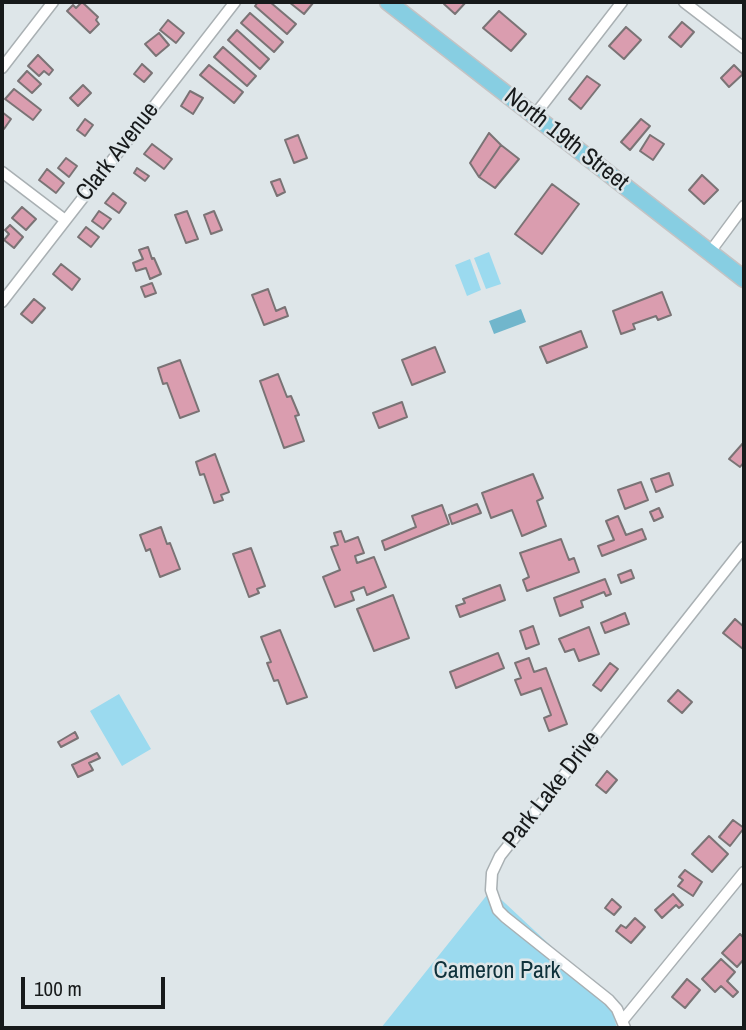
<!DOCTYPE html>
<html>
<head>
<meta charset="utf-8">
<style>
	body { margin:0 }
	#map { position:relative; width:746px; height:1030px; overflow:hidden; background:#dee6e9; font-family:"Archivo Narrow",sans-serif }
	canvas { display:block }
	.frame { position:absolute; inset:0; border:4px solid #171a1b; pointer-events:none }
	.scale { position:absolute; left:21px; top:977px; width:144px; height:32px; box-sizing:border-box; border:4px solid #171a1b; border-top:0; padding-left:9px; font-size:21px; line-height:24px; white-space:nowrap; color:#171a1b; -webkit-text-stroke:5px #dee6e9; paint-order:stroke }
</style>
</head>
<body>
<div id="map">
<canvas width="746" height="1030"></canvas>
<div class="frame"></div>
<div class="scale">100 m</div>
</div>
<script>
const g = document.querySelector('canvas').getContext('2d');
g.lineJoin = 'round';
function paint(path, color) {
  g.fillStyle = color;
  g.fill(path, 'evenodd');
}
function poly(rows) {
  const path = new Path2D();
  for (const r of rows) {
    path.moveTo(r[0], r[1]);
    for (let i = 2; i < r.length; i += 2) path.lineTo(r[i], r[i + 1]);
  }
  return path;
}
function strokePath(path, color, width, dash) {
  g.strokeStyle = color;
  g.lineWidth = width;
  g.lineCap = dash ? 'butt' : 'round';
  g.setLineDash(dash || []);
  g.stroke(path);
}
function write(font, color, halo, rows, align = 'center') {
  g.font = font + ' "Archivo Narrow",sans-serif';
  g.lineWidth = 5;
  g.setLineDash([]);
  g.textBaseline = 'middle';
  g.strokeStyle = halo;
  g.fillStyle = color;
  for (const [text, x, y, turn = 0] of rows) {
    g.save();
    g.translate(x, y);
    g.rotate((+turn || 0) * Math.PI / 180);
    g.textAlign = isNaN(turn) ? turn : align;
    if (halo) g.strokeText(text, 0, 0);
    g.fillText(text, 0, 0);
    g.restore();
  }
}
const green = poly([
	[489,252,501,284,486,289,474,258],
	[470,259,481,290,467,296,455,265],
	[119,694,151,749,122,766,90,711],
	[491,890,609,1000,617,1028,381,1028]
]);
const water = poly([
	[521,309,526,322,494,334,489,321]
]);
const building = poly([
	[82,2,98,17,96,20,99,24,90,33,67,11,73,5,76,8,82,2],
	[258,2,270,2,296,24,287,34,255,6,258,2],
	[289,2,311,2,313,3,304,14,289,2],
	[446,2,466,2,455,14,444,4,446,2],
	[499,11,526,34,511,51,483,28,499,11],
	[250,13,283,42,274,52,241,23,250,13],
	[168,20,184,33,176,43,160,30,168,20],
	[682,22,694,32,681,47,669,37,682,22],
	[626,27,641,40,624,59,609,46,626,27],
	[237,30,269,59,260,69,228,40,237,30],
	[159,33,169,45,156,56,145,44,159,33],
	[223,47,256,76,247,86,214,57,223,47],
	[38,55,53,70,49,75,44,71,39,76,28,66,38,55],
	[142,64,152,73,144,82,134,74,142,64],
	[209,65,243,92,234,103,200,75,209,65],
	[734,65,743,74,729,87,721,78,734,65],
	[27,71,41,84,32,93,18,81,27,71],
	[587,76,600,85,581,109,569,99,587,76],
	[83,85,91,93,78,106,70,98,83,85],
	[14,89,41,110,33,120,5,99,14,89],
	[190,91,203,98,193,114,181,106,190,91],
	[2,112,11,119,4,129,2,127,2,112],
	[85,119,93,125,85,136,77,130,85,119],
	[641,119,650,126,630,150,621,142,641,119],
	[489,133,501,145,479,177,470,163,489,133],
	[298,135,307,158,294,163,285,140,298,135],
	[650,135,664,144,653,160,640,151,650,135],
	[152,144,172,159,164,169,144,154,152,144],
	[501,145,519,159,495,188,479,177,501,145],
	[66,158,77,166,69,177,58,168,66,158],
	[137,168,149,176,145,181,134,173,137,168],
	[47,169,64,183,56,193,39,180,47,169],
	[702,175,718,190,704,204,689,190,702,175],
	[280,179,285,192,277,196,271,182,280,179],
	[552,184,579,204,542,254,515,234,552,184],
	[113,193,126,203,119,213,105,203,113,193],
	[22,207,36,219,26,230,12,218,22,207],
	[99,211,111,219,103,229,92,221,99,211],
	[187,211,198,239,186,243,175,215,187,211],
	[214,211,222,230,211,234,204,215,214,211],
	[10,225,23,237,14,248,4,240,9,234,5,230,10,225],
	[86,227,99,237,91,247,78,237,86,227],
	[148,247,152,259,154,258,161,274,150,279,146,268,136,271,133,263,143,259,139,250,148,247],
	[61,264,80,279,72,290,53,274,61,264],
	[152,283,156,293,145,297,141,287,152,283],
	[268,289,276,311,285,307,288,316,264,325,252,295,268,289],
	[662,292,671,315,658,320,656,316,633,324,635,329,621,334,613,311,662,292],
	[34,299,45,308,32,323,21,314,34,299],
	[581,331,587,347,547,363,540,347,581,331],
	[435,347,445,372,412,385,402,360,435,347],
	[180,360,199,411,180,418,167,383,163,384,158,368,180,360],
	[278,374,287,397,291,396,299,415,295,416,304,441,284,448,260,381,278,374],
	[402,402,407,417,379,428,373,413,402,402],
	[744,442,744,462,740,467,729,459,744,442],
	[215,454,229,492,221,495,223,500,214,503,204,474,200,475,196,462,215,454],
	[669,473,673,485,656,492,651,479,669,473],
	[533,474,543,498,537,501,546,526,522,536,512,510,491,518,482,493,533,474],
	[641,482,648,500,625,509,618,490,641,482],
	[477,504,481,513,452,524,449,515,477,504],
	[442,505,449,524,385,550,382,541,416,527,412,516,442,505],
	[659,508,663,517,654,521,650,512,659,508],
	[618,516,626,535,642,529,646,539,602,556,598,546,614,540,606,521,618,516],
	[161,527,167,544,170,543,180,569,160,577,150,549,146,551,140,535,161,527],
	[341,531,345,542,358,537,364,553,355,556,357,563,374,557,386,587,367,595,364,587,351,592,354,600,335,607,323,577,340,570,331,547,338,545,334,533,341,531],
	[561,539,569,560,574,558,579,572,527,591,523,580,529,577,520,553,561,539],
	[251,548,265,586,257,589,259,593,249,597,233,554,251,548],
	[631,570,634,578,621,583,618,575,631,570],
	[605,579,611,594,606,596,604,592,581,601,583,607,560,616,554,598,605,579],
	[500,585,505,600,460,617,456,606,465,603,463,599,500,585],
	[393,595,409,638,374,651,357,609,393,595],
	[625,613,629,624,605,633,601,623,625,613],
	[735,619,744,627,744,647,743,649,723,633,735,619],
	[533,626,539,644,526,649,520,631,533,626],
	[589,627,599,654,579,661,574,649,565,652,559,639,589,627],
	[280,630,307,697,287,704,278,680,274,681,267,663,271,662,261,637,280,630],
	[498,653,504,668,456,688,450,672,498,653],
	[529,658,534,672,546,668,567,724,549,731,544,718,551,715,541,688,521,695,515,680,521,678,515,663,529,658],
	[610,663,618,669,601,691,593,685,610,663],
	[678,690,692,702,682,713,668,701,678,690],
	[75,732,78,738,61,747,58,742,75,732],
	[97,753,100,758,89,763,93,770,78,777,72,765,97,753],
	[607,771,617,780,606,793,596,785,607,771],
	[733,820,744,828,730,846,719,837,733,820],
	[709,836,728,854,712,872,692,854,709,836],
	[685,870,702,882,693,896,678,886,683,880,679,877,685,870],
	[673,894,683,905,679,908,676,905,662,918,655,910,673,894],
	[612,899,621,907,614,915,605,908,612,899],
	[635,918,645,927,631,943,616,931,621,925,626,928,635,918],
	[740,934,744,938,744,959,737,967,722,953,740,934],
	[721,959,735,972,727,981,738,992,733,997,721,986,715,992,702,979,721,959],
	[687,979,700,990,685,1008,672,997,687,979]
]);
const street = poly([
	[684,2,744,48],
	[2,68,53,2],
	[534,116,622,2],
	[2,172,65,220],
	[710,252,744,206],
	[2,302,235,2],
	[623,1020,744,872],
	[625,1028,617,1009,609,1000,505,917,498,910,491,890,492,873,500,856,744,547]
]);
const primary = poly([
	[388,2,744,279]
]);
const streetNames = [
	["North 19th Street",566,140,38],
	["Clark Avenue",118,152,-52],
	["Park Lake Drive",552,790,-52]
];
const parkNames = [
	["Cameron Park",497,972]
];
paint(green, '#9bdaef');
paint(water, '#71b6cc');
paint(building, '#da9daf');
strokePath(building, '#7a7375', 2);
strokePath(street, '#a9b0b3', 13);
strokePath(primary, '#c3c3c4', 19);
strokePath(street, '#fff', 10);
strokePath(primary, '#87cee2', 16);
write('24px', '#171a1b', '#dee6e9', streetNames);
write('24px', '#0f313b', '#dee6e9', parkNames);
</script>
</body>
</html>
